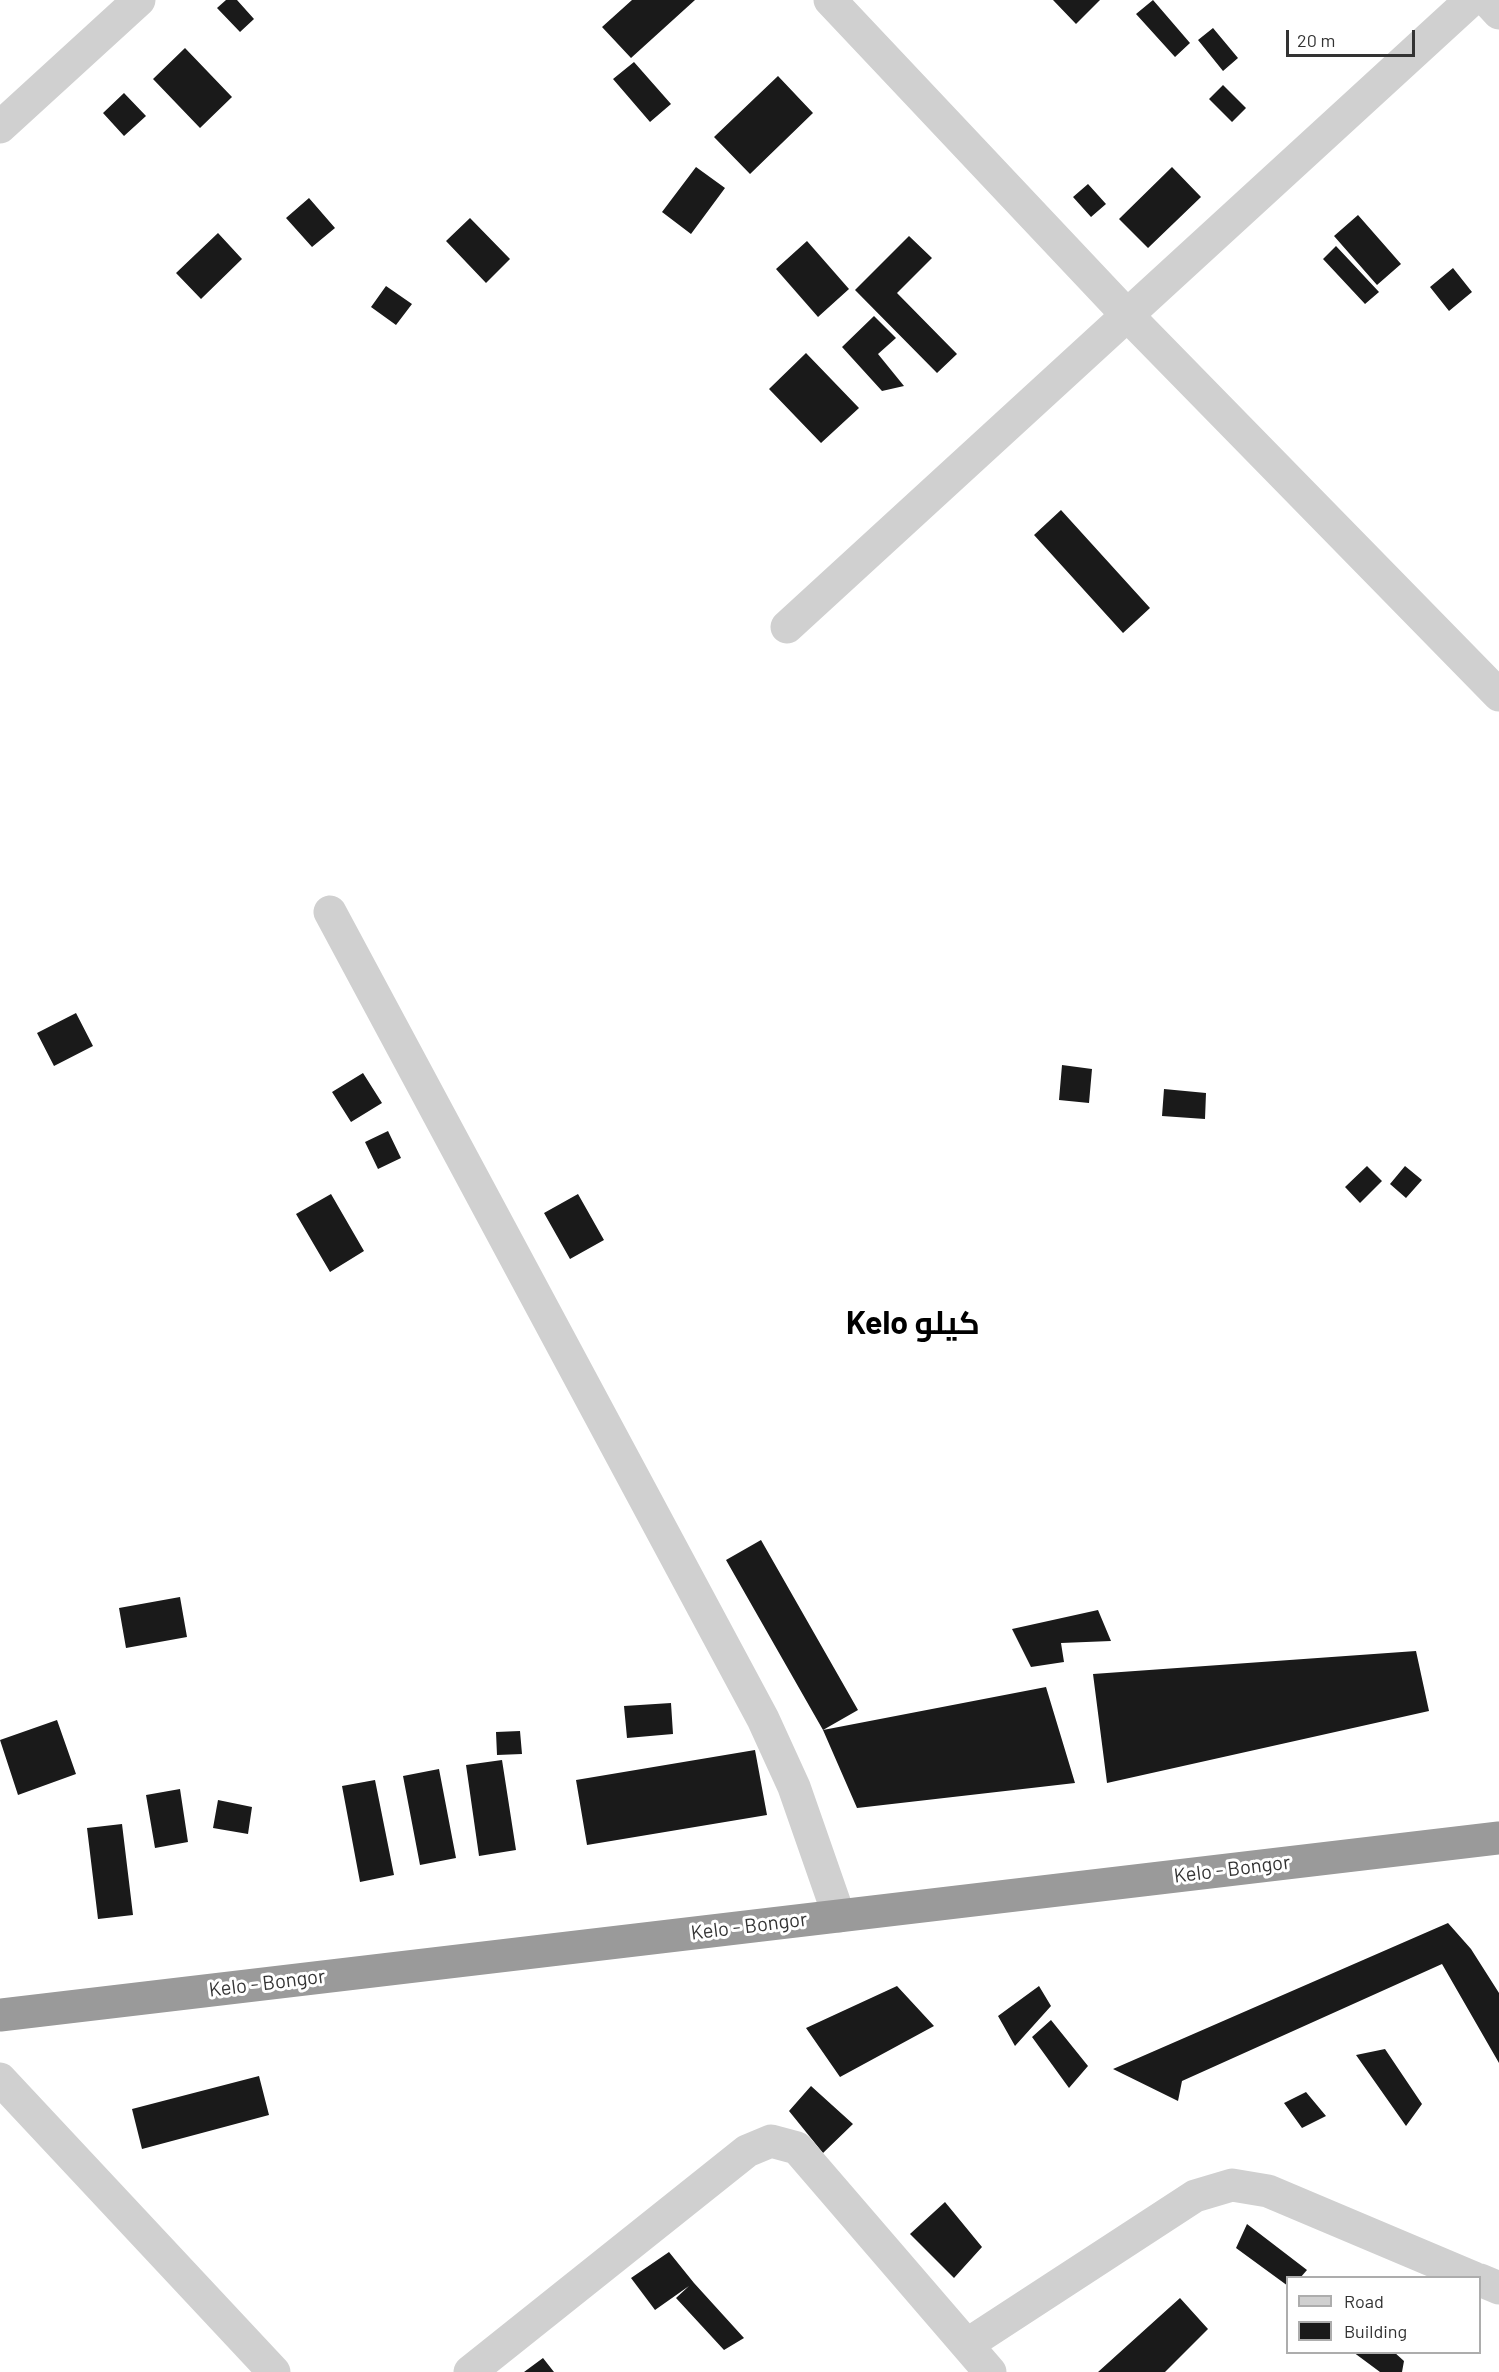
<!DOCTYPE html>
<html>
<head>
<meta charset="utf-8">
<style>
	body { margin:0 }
	#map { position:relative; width:1499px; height:2372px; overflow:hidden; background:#fff; font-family:Barlow,sans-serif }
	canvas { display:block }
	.legend { position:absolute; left:1286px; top:2276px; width:195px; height:78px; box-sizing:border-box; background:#fff; border:2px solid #adadad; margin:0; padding:8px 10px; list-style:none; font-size:18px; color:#333 }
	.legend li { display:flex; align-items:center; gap:12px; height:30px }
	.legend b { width:30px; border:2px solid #adadad }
	.scale { position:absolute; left:1286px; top:30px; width:129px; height:27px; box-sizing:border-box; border:3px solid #333; border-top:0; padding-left:8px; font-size:18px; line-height:21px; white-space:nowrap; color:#333; -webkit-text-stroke:4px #fff; paint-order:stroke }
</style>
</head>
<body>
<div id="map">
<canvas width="1499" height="2372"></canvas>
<ul class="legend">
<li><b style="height:8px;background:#d0d0d0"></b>Road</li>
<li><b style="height:16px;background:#1a1a1a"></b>Building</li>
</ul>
<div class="scale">20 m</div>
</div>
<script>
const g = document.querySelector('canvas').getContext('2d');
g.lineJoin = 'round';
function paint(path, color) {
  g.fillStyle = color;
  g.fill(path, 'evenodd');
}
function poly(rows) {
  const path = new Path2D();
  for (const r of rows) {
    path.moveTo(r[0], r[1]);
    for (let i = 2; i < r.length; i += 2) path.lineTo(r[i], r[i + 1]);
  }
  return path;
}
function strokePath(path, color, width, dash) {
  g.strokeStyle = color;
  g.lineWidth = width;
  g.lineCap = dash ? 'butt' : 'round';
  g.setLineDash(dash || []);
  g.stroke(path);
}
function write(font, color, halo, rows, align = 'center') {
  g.font = font + ' Barlow,Cairo,sans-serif';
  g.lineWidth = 6;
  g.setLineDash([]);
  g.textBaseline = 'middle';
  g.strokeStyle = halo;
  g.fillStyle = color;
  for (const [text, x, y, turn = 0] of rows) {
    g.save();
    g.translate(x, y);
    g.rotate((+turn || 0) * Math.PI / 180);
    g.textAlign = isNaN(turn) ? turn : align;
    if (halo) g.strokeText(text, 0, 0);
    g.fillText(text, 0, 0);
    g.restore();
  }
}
const building = poly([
	[226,0,237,0,254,19,240,32,217,8],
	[632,0,695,0,631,58,602,27],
	[1053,0,1100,0,1076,24],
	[1153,0,1190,43,1175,57,1136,14],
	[1213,28,1238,58,1223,71,1198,40],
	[185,48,232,97,200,128,153,79],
	[634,62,671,104,650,122,613,79],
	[778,76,813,113,750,174,714,137],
	[1223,85,1246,108,1232,122,1209,99],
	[124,93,146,116,124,136,103,113],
	[696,167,725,188,691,234,662,212],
	[1172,167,1201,197,1148,248,1119,219],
	[1088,184,1106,204,1091,217,1073,197],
	[309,198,335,228,312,247,286,218],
	[1358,215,1401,264,1377,285,1334,236],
	[470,218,510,259,486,283,446,241],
	[218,233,242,259,201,299,176,273],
	[909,236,932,258,897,293,957,354,937,373,855,290],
	[807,241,849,289,818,317,776,269],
	[1336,246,1379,292,1365,304,1323,259],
	[1453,268,1472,292,1449,311,1430,287],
	[386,286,412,304,396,325,371,307],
	[874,316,896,338,878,354,904,386,882,391,842,347],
	[806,353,859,408,821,443,769,389],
	[1061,510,1150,608,1123,633,1034,535],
	[76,1013,93,1046,54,1066,37,1033],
	[1062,1065,1092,1069,1089,1103,1059,1100],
	[363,1073,382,1103,351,1122,332,1092],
	[1164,1089,1206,1093,1205,1119,1162,1116],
	[388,1131,401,1158,378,1169,365,1142],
	[1367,1166,1382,1181,1360,1203,1345,1187],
	[1405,1166,1422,1180,1406,1198,1390,1184],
	[331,1194,364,1251,330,1272,296,1214],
	[578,1194,604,1240,570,1259,544,1213],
	[761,1540,858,1710,823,1730,1046,1687,1075,1783,857,1808,823,1730,726,1560],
	[180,1597,187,1637,126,1648,119,1608],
	[1098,1610,1111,1641,1061,1643,1064,1662,1031,1667,1012,1629],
	[1416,1651,1429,1711,1107,1783,1093,1674],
	[671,1703,673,1734,627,1738,624,1706],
	[57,1720,76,1774,18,1795,0,1740],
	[520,1731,522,1754,497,1755,496,1732],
	[755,1750,767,1815,587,1845,576,1780],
	[502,1760,516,1850,479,1856,466,1765],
	[439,1769,456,1858,420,1865,403,1776],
	[375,1780,394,1875,360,1882,342,1786],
	[180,1789,188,1842,155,1848,146,1795],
	[218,1800,252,1807,248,1834,213,1828],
	[122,1824,133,1915,98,1919,87,1828],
	[1448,1923,1471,1949,1499,1993,1499,2063,1442,1964,1182,2081,1178,2101,1113,2069],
	[897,1986,934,2026,840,2077,806,2028],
	[1039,1986,1051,2006,1015,2046,998,2016],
	[1051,2020,1088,2066,1069,2088,1032,2037],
	[1385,2049,1422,2104,1406,2126,1356,2055],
	[259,2076,269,2115,142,2149,132,2109],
	[811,2086,853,2124,823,2153,789,2111],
	[1306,2092,1326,2116,1302,2128,1284,2103],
	[945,2202,982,2247,954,2278,910,2234],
	[1247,2224,1307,2270,1300,2278,1288,2278,1288,2286,1236,2248],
	[669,2252,694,2283,744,2338,724,2350,676,2298,689,2286,655,2310,631,2278],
	[1180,2298,1208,2329,1165,2372,1098,2372],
	[1353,2352,1394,2352,1404,2361,1402,2372,1380,2372],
	[543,2358,554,2372,524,2372]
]);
const minor = poly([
	[830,0,1129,317,1499,695],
	[1487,0,1499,13],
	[0,127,139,0],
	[787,627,1471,0],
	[330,912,763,1719,794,1787,839,1916],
	[0,2079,274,2372],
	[1480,2280,1499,2288],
	[968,2344,1195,2196,1232,2185,1268,2191,1474,2278],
	[470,2372,747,2151,771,2141,797,2148,990,2372]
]);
const highway = poly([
	[0,2015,1499,1838]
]);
const streetNames = [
	["Kelo - Bongor",1232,1869,-7],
	["Kelo - Bongor",749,1926,-7],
	["Kelo - Bongor",267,1983,-7]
];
const townNames = [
	["Kelo كيلو",913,1323]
];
paint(building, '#1a1a1a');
strokePath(minor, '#d0d0d0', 33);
strokePath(highway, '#9a9a9a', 33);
write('20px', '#333', '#fff', streetNames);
write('bold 32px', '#000', '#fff', townNames);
</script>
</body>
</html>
